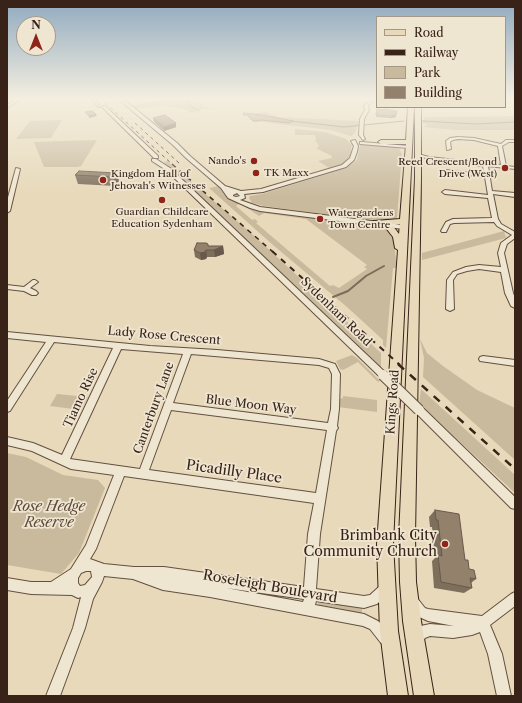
<!DOCTYPE html>
<html>
<head>
<meta charset="utf-8">
<style>
	body { margin:0 }
	#map { position:relative; width:522px; height:703px; overflow:hidden; background:#e7d9b9; font-family:"Libre Caslon Text",serif }
	canvas { display:block }
	.frame { position:absolute; inset:0; border:8px solid #392218; pointer-events:none }
	.legend { position:absolute; left:376px; top:16px; width:130px; height:92px; box-sizing:border-box; background:#efe6d2; border:1px solid #a69888; margin:0; padding:5px 7px; list-style:none; font-size:12px; color:#392218 }
	.legend li { display:flex; align-items:center; gap:8px; height:20px }
	.legend b { width:20px; border:1px solid #a69888 }
	.north { position:absolute; left:16px; top:16px; width:40px; height:40px; box-sizing:border-box; background:#efe6d2; border:1px solid #a69888; border-radius:50%; rotate:0deg; font-size:11px; font-weight:700; line-height:16px; text-align:center; color:#392218 }
	.north::after { content:''; display:block; margin:auto; width:14px; height:18px; background:#8f2418; clip-path:polygon(50% 0,100% 100%,50% 72%,0 100%) }
</style>
</head>
<body>
<div id="map">
<canvas width="522" height="703"></canvas>
<div class="frame"></div>
<ul class="legend">
<li><b style="height:5px;background:#e7d9b9"></b>Road</li>
<li><b style="height:5px;background:#392218"></b>Railway</li>
<li><b style="height:11px;background:#c9ba9e"></b>Park</li>
<li><b style="height:11px;background:#93816c"></b>Building</li>
</ul>
<div class="north">N</div>
</div>
<script>
const g = document.querySelector('canvas').getContext('2d');
g.lineJoin = 'round';
function paint(path, color) {
  g.fillStyle = color;
  g.fill(path, 'evenodd');
}
function poly(rows) {
  const path = new Path2D();
  for (const r of rows) {
    path.moveTo(r[0], r[1]);
    for (let i = 2; i < r.length; i += 2) path.lineTo(r[i], r[i + 1]);
  }
  return path;
}
function strokePath(path, color, width, dash) {
  g.strokeStyle = color;
  g.lineWidth = width;
  g.lineCap = dash ? 'butt' : 'round';
  g.setLineDash(dash || []);
  g.stroke(path);
}
function write(font, color, halo, rows, align = 'center') {
  g.font = font + ' "Libre Caslon Text",serif';
  g.lineWidth = 3.5;
  g.setLineDash([]);
  g.textBaseline = 'middle';
  g.strokeStyle = halo;
  g.fillStyle = color;
  for (const [text, x, y, turn = 0] of rows) {
    g.save();
    g.translate(x, y);
    g.rotate((+turn || 0) * Math.PI / 180);
    g.textAlign = isNaN(turn) ? turn : align;
    if (halo) g.strokeText(text, 0, 0);
    g.fillText(text, 0, 0);
    g.restore();
  }
}
const green = poly([
	[166,98,204,98,198,99,203,105,211,105,202,106,217,110,202,109,193,113,180,108,169,107,165,105,136,109,132,106],
	[265,112,279,117,359,121,355,133,351,136,331,130,253,121,247,115,243,115],
	[515,116,515,130,455,130,423,127,428,125,423,123,422,120,424,120,424,117],
	[62,120,51,138,16,139,30,121],
	[295,129,325,132,346,139,352,145,350,156,343,164,329,168,318,161,332,158,331,157,332,156,316,148,319,147,317,142,314,141,316,140,315,135,295,135],
	[97,140,81,166,77,167,44,167,34,142],
	[365,144,396,147,399,148,402,154,397,218,395,219,366,220,264,206,252,203,249,198,250,196,262,194,346,168,357,160,360,145],
	[167,161,251,233,381,353,381,368,164,162],
	[219,186,228,198,239,201,251,208,363,224,387,229,394,241,396,260,396,268,393,268,386,348,383,345,383,340,347,307,273,245,209,188],
	[240,203,259,216,264,213,306,219,367,265,364,267,367,269,339,288,333,285,330,286,256,223,258,222,255,219,252,220,236,206],
	[504,231,506,238,422,260,422,253],
	[420,339,427,353,443,366,477,390,515,408,515,460,423,377,424,358],
	[352,355,357,358,380,381,378,382,358,362,343,370,340,369,336,361],
	[421,389,515,475,515,493,419,404],
	[57,394,88,397,81,410,50,406],
	[343,396,377,400,377,412,338,407,339,399,343,398],
	[7,453,26,457,63,475,98,480,105,488,79,553,61,574,7,565],
	[319,601,362,607,362,614,321,607,318,604]
]);
const water = poly([
	[244,113,262,115,293,121,289,123,261,120,258,121,253,121,247,115,243,115,244,113]
]);
const streamFar1 = poly([
	[185,98,191,107,200,111],
	[291,121,344,127,404,121],
	[422,121,476,124,515,122]
]);
const stream = poly([
	[333,297,348,291,366,276,384,266]
]);
const minor = poly([
	[17,98,22,98,7,108,7,105,17,98],
	[91,98,95,98,100,107,98,107,91,98],
	[117,98,122,98,177,143,190,156,225,186,241,191,261,189,342,165,350,158,354,146,351,141,355,140,358,146,357,152,354,160,346,167,263,192,244,194,245,198,240,200,260,207,403,225,406,227,403,229,260,211,250,208,228,198,221,188,186,158,173,145,117,98],
	[237,193,240,196,236,197,233,196,233,195,237,193],
	[371,101,373,102,368,105,369,110,364,119,363,135,365,139,363,140,359,135,360,119,365,110,364,105,371,101],
	[103,106,105,106,158,156,158,158,154,158,103,108,103,106],
	[458,137,474,138,501,144,506,140,515,140,515,142,509,142,502,146,506,166,515,167,515,169,488,166,492,191,515,193,515,197,493,194,498,219,501,224,515,232,515,238,507,244,504,253,513,293,515,298,515,308,511,306,505,293,501,272,479,269,467,271,457,274,453,280,454,309,450,311,446,309,447,280,453,272,466,267,479,265,501,267,498,253,501,243,512,235,497,226,494,222,454,223,450,224,446,232,442,232,441,231,446,222,453,219,492,218,488,198,445,194,442,192,445,190,488,195,485,177,445,172,443,171,445,170,484,174,483,166,429,159,416,155,418,154,429,157,501,165,498,146,474,140,458,139,453,140,450,142,451,149,447,150,446,141,450,138,458,137],
	[362,142,409,146,411,147,409,148,360,144,360,142,362,142],
	[152,159,156,159,170,168,386,373,387,375,386,377,380,377,166,170,152,161,152,159],
	[16,168,20,169,10,211,7,213,7,201,16,168],
	[33,280,35,280,38,282,30,288,36,291,38,293,36,295,32,295,24,291,7,289,7,285,24,287,33,280],
	[7,332,150,346,217,350,319,359,335,364,340,374,339,409,337,426,338,428,336,431,320,534,316,589,364,596,370,595,381,585,385,583,389,585,391,589,389,593,377,604,364,608,316,601,315,605,364,614,378,621,391,633,392,638,391,643,386,644,381,643,370,629,363,626,210,597,163,590,133,579,104,576,102,582,93,599,85,628,60,696,46,696,73,628,81,597,78,598,72,595,31,594,7,590,7,578,31,582,51,582,71,569,86,545,114,475,71,469,32,451,7,445,7,437,33,443,62,455,113,348,54,342,10,411,7,412,7,401,46,342,7,338,7,332],
	[121,349,183,354,140,469,70,459,121,349],
	[191,354,319,365,329,368,332,374,331,409,328,423,173,403,191,354],
	[171,410,327,430,316,493,149,470,171,410],
	[124,476,314,503,308,534,304,587,164,567,134,567,104,564,90,559,96,549,124,476],
	[86,571,91,571,92,577,85,585,80,586,78,583,78,578,81,573,86,571],
	[226,588,304,599,303,602,226,588],
	[483,356,515,360,515,366,480,361,479,359,480,357,483,356],
	[419,406,422,407,515,497,515,509,511,508,416,413,415,410,416,407,419,406],
	[515,592,515,606,490,625,502,654,511,696,497,696,488,654,480,632,472,635,453,638,430,636,425,638,421,644,416,645,411,644,410,639,416,627,430,624,454,626,428,621,417,616,409,606,407,602,409,598,413,596,417,598,425,608,428,609,482,616,511,594,515,592]
]);
const major = poly([
	[408,107,414,107,393,544,398,631,408,696,388,696,380,631,377,544,398,250,395,248,393,237,386,228,387,226,393,226,399,234,400,224,374,225,370,223,374,221,400,219,406,144,381,144,378,142,381,140,406,140,408,107],
	[415,107,421,107,421,178,415,537,416,582,421,621,434,696,414,696,403,621,400,582,399,537,415,178,415,107]
]);
const railFar3 = poly([
	[100,98,173,165],
	[135,123,179,163]
]);
const railFar2 = poly([
	[172,164,273,252]
]);
const railFar1 = poly([
	[272,251,400,365]
]);
const rail = poly([
	[398,364,515,469]
]);
const minorBridge = poly([
	[383,375,419,410]
]);
const wall = poly([
	[376,115,396,117,390,118,376,117],
	[153,118,176,123,176,127,164,131,154,122],
	[117,173,119,182,116,186,78,184,75,175],
	[223,246,224,254,215,257,207,257,206,259,201,260,195,257,194,250],
	[435,510,465,560,469,569,476,579,471,583,472,588,464,593,434,588,432,561,435,558,432,527,430,527,429,517]
]);
const shadedWall = poly([
	[96,114,97,116,89,118,89,116],
	[396,115,396,117,390,118,391,116],
	[176,123,176,127,164,131,164,127],
	[117,173,119,182,116,186,113,177],
	[223,246,224,254,215,257,214,250],
	[206,250,207,257,206,259,201,260,200,253]
]);
const building = poly([
	[377,109,383,110,384,109,397,111,396,115,391,116,376,115,377,109],
	[92,111,96,114,89,116,85,112,92,111],
	[165,115,176,123,164,127,153,118,165,115],
	[79,171,117,173,113,177,75,175,79,171],
	[197,243,206,243,208,244,208,246,223,246,214,250,206,250,205,252,200,253,194,250,197,243],
	[435,510,459,514,465,560,468,560,469,569,474,570,476,579,470,578,472,588,441,582,438,555,442,556,438,520,436,520,435,510]
]);
const markers = [
	[254,161,4,"#8f2418"],
	[505,168,4,"#8f2418"],
	[256,173,4,"#8f2418"],
	[103,180,4,"#8f2418"],
	[162,200,4,"#8f2418"],
	[320,219,4,"#8f2418"],
	[445,544,4,"#8f2418"]
];
const farPoinames = [
	["Nando's",246,161,"right"],
	["Reed Crescent/Bond",497,162,"right"],
	["Drive (West)",497,174,"right"],
	["TK Maxx",264,173],
	["Kingdom Hall of",111,174],
	["Jehovah's Witnesses",111,186],
	["Guardian Childcare",162,212,"center"],
	["Education Sydenham",162,224,"center"],
	["Watergardens",328,213],
	["Town Centre",328,225]
];
const streetNames = [
	["Sydenham Road",336,312,44],
	["Lady Rose Crescent",164,336,5],
	["Tiamo Rise",81,398,-65],
	["Kings Road",393,402,-86],
	["Blue Moon Way",251,405,7],
	["Canterbury Lane",154,408,-70]
];
const nearStreetnames = [
	["Picadilly Place",234,472,8],
	["Roseleigh Boulevard",270,587,10]
];
const nearParknames = [
	["Rose Hedge",49,507],
	["Reserve",49,523]
];
const nearPoinames = [
	["Brimbank City",437,536],
	["Community Church",437,552]
];
paint(green, '#c9ba9e');
paint(water, '#ac9b82');
strokePath(water, '#7e6b58', 1);
strokePath(streamFar1, '#7e6b58', 1);
strokePath(stream, '#7e6b58', 2);
strokePath(minor, '#645040', 2);
strokePath(major, '#392218', 2);
paint(minor, '#efe6d2');
paint(major, '#e7d9b9');
strokePath(railFar3, '#392218', 1, [3.5, 3.5]);
strokePath(railFar2, '#392218', 1.5, [5, 5]);
strokePath(railFar1, '#392218', 2, [6, 6]);
strokePath(rail, '#392218', 2.5, [8, 8]);
strokePath(minorBridge, '#645040', 12, []);
strokePath(minorBridge, '#efe6d2', 10);
paint(wall, '#7e6f5d');
paint(shadedWall, '#675a4c');
paint(building, '#93816c');
strokePath(building, '#675a4c', 1);
const sky = g.createLinearGradient(0, 0, 0, 197);
sky.addColorStop(0, '#90aabf');
sky.addColorStop(0.5, '#f4eee0');
sky.addColorStop(1, '#f4eee000');
g.fillStyle = sky;
g.fillRect(0, 0, 522, 197);
for (const [x, y, r, color] of markers) {
  const dot = new Path2D();
  dot.arc(x, y, r, 0, 2 * Math.PI);
  g.fillStyle = color;
  g.fill(dot);
  strokePath(dot, '#efe6d2', 1.5);
}
write('10px', '#392218', '#efe6d2', farPoinames, 'left');
write('12px', '#392218', '#efe6d2', streetNames);
write('14px', '#392218', '#efe6d2', nearStreetnames);
write('italic 14px', '#5d483a', '#efe6d2', nearParknames);
write('14px', '#392218', '#efe6d2', nearPoinames, 'right');
</script>
</body>
</html>
